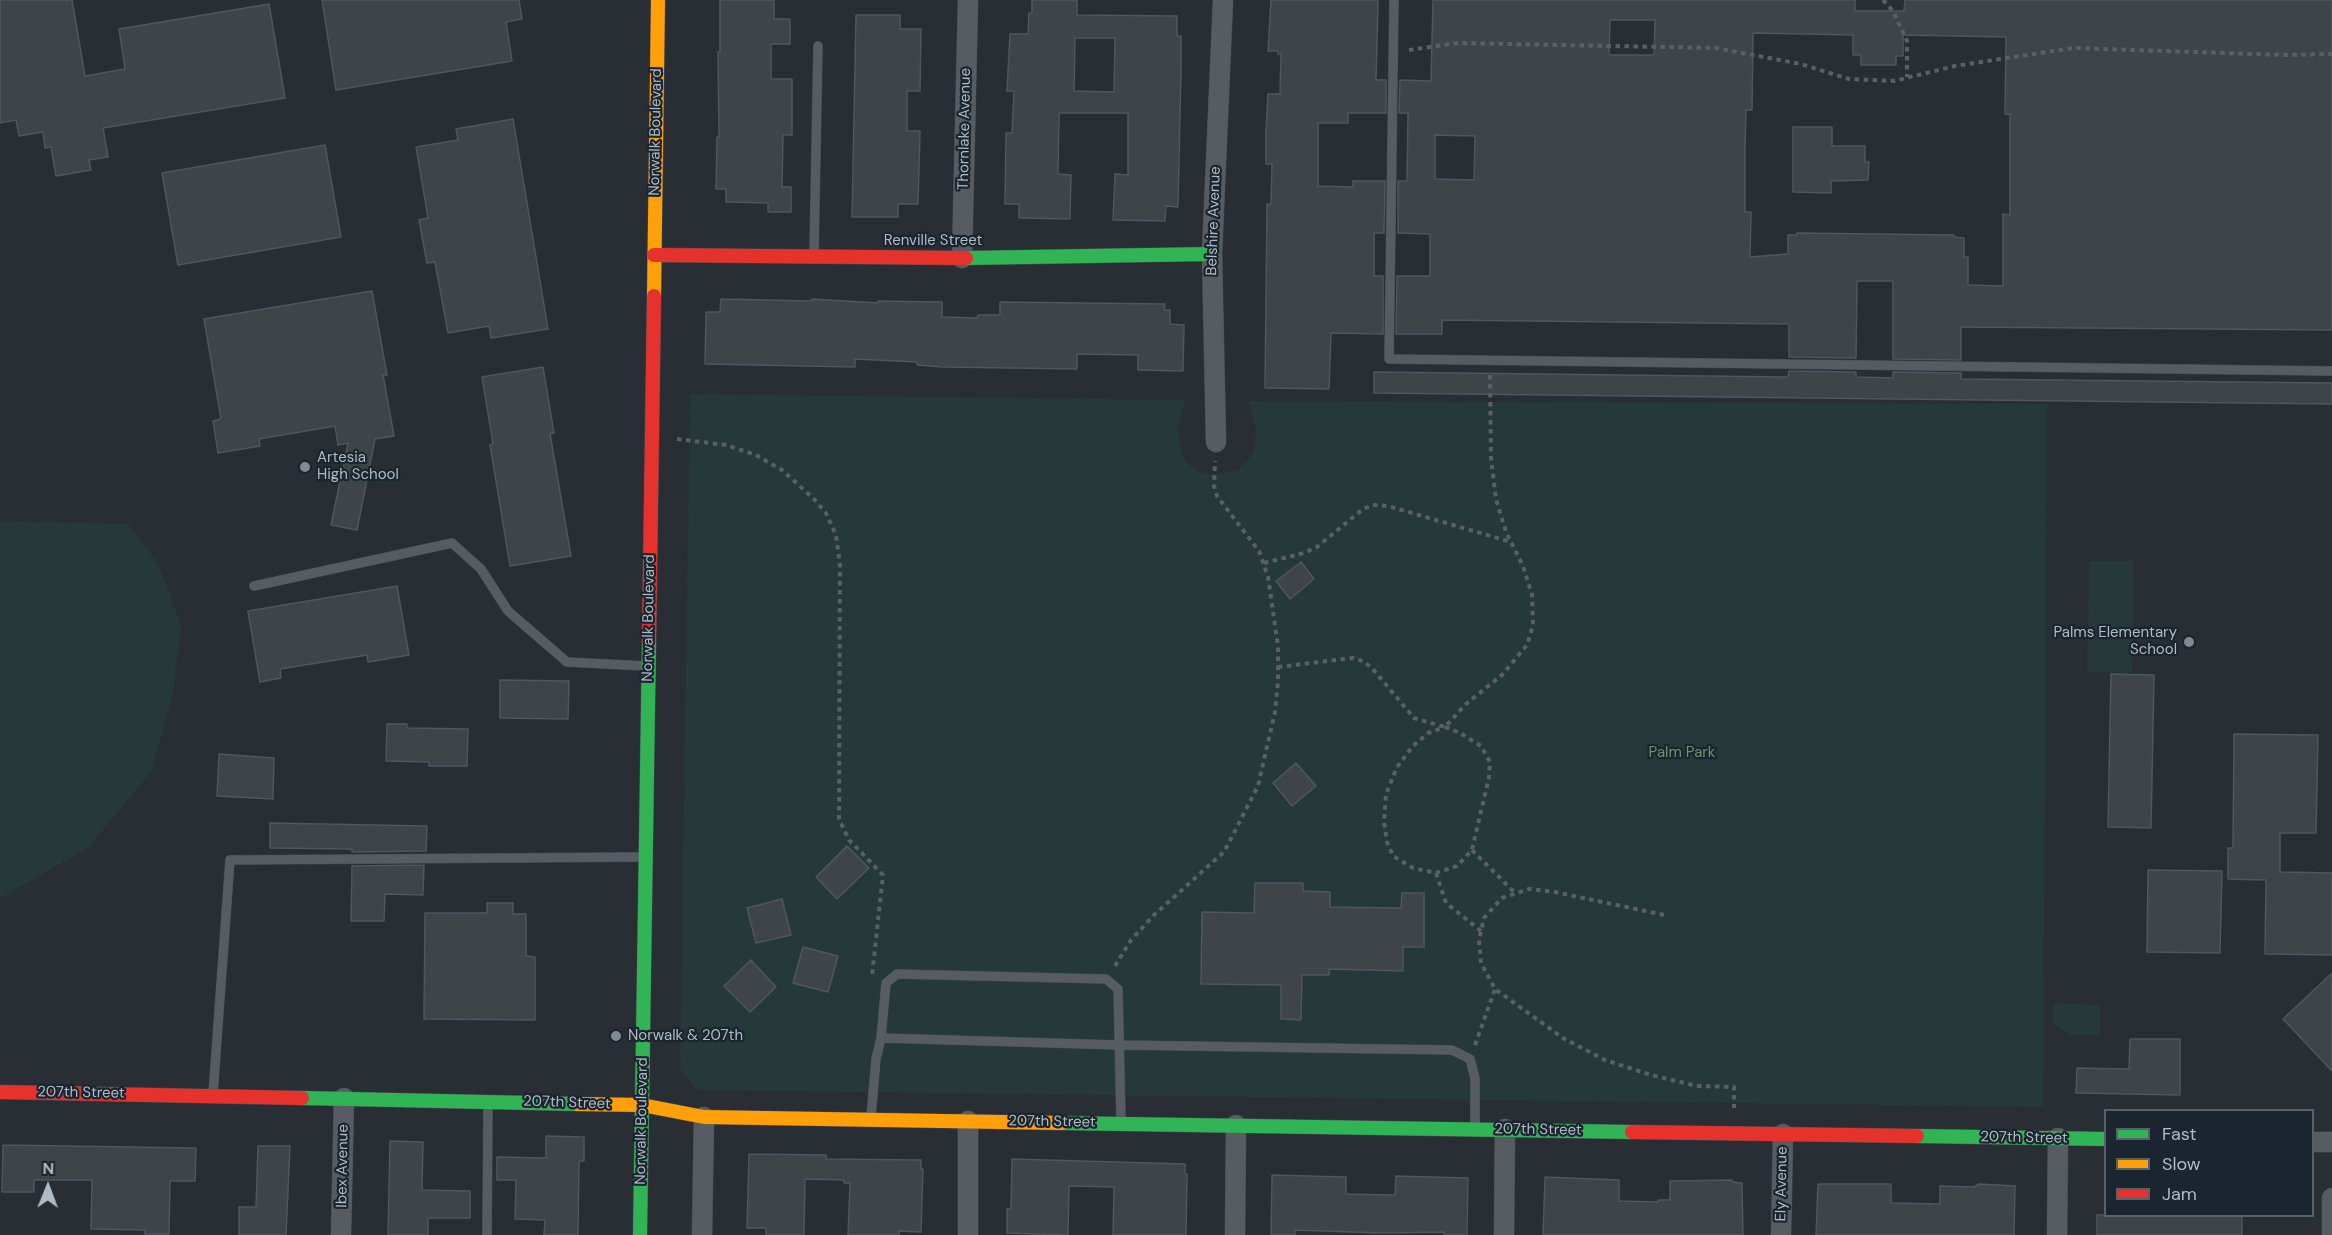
<!DOCTYPE html>
<html>
<head>
<meta charset="utf-8">
<style>
	body { margin:0 }
	#map { position:relative; width:2332px; height:1235px; overflow:hidden; background:#282e34; font-family:"DM Sans",sans-serif }
	canvas { display:block }
	.legend { position:absolute; left:2104px; top:1109px; width:210px; height:108px; box-sizing:border-box; background:#1b252f; border:2px solid #57616b; margin:0; padding:8px 10px; list-style:none; font-size:18px; color:#b0bbc6 }
	.legend li { display:flex; align-items:center; gap:12px; height:30px }
	.legend b { width:30px; border:2px solid #57616b }
	.north { position:absolute; left:18px; top:1157px; width:60px; height:60px; -webkit-text-stroke:4px #1b252f; paint-order:stroke; rotate:1deg; font-size:16px; font-weight:700; line-height:24px; text-align:center; color:#b0bbc6 }
	.north::after { content:''; display:block; margin:auto; width:21px; height:27px; background:#b0bbc6; clip-path:polygon(50% 0,100% 100%,50% 72%,0 100%) }
</style>
</head>
<body>
<div id="map">
<canvas width="2332" height="1235"></canvas>
<ul class="legend">
<li><b style="height:8px;background:#30b455"></b>Fast</li>
<li><b style="height:8px;background:#ff9f0a"></b>Slow</li>
<li><b style="height:8px;background:#e5322d"></b>Jam</li>
</ul>
<div class="north">N</div>
</div>
<script>
const g = document.querySelector('canvas').getContext('2d');
g.lineJoin = 'round';
function paint(path, color) {
  g.fillStyle = color;
  g.fill(path, 'evenodd');
}
function poly(rows) {
  const path = new Path2D();
  for (const r of rows) {
    path.moveTo(r[0], r[1]);
    for (let i = 2; i < r.length; i += 2) path.lineTo(r[i], r[i + 1]);
  }
  return path;
}
function strokePath(path, color, width, dash) {
  g.strokeStyle = color;
  g.lineWidth = width;
  g.lineCap = dash ? 'butt' : 'round';
  g.setLineDash(dash || []);
  g.stroke(path);
}
function write(font, color, halo, rows, align = 'center') {
  g.font = font + ' "DM Sans",sans-serif';
  g.lineWidth = 4.5;
  g.setLineDash([]);
  g.textBaseline = 'middle';
  g.strokeStyle = halo;
  g.fillStyle = color;
  for (const [text, x, y, turn = 0] of rows) {
    g.save();
    g.translate(x, y);
    g.rotate((+turn || 0) * Math.PI / 180);
    g.textAlign = isNaN(turn) ? turn : align;
    if (halo) g.strokeText(text, 0, 0);
    g.fillText(text, 0, 0);
    g.restore();
  }
}
const green = poly([
	[690,394,1186,400,1177,429,1181,452,1187,463,1196,470,1208,474,1222,474,1238,470,1248,460,1254,451,1256,428,1248,401,2047,404,2043,1107,697,1090,680,1069],
	[0,521,128,524,158,563,181,626,173,694,151,772,88,848,2,897,0,897],
	[2089,561,2134,561,2132,673,2087,672],
	[2056,1003,2100,1005,2100,1035,2072,1035,2053,1025,2053,1006]
]);
const building = poly([
	[0,0,72,0,85,76,125,69,119,29,269,4,285,98,103,128,108,157,89,160,91,170,56,176,51,147,45,148,43,132,19,136,16,120,0,123,0,0],
	[322,0,519,0,522,19,506,22,512,61,336,90,322,0],
	[720,0,774,0,774,19,790,19,790,44,771,44,771,79,792,79,792,135,783,135,782,187,791,187,791,212,768,212,768,203,726,202,726,189,716,189,717,137,719,137,718,52,720,52,720,0],
	[1032,0,1077,0,1077,15,1177,16,1177,36,1181,36,1181,70,1178,207,1166,206,1165,221,1113,220,1115,174,1128,175,1128,113,1059,113,1058,174,1071,175,1070,219,1019,218,1019,204,1005,204,1006,133,1012,133,1014,91,1007,91,1010,34,1028,34,1029,13,1032,13,1032,0],
	[1075,38,1115,38,1114,92,1074,91,1075,38],
	[1271,0,1378,0,1376,80,1386,80,1386,113,1348,113,1348,123,1318,123,1318,186,1353,187,1353,181,1385,181,1384,233,1374,233,1374,276,1383,276,1383,334,1331,333,1329,389,1265,388,1267,204,1271,204,1272,164,1266,164,1266,131,1268,94,1280,94,1281,54,1278,54,1278,51,1268,51,1271,0],
	[1433,0,1855,0,1855,11,1904,11,1905,0,2332,0,2332,330,1961,327,1961,360,1893,359,1893,281,1857,281,1856,358,1789,357,1789,324,1442,320,1442,334,1396,334,1397,276,1430,276,1430,234,1398,233,1398,181,1407,181,1408,113,1399,113,1400,80,1431,81,1433,0],
	[1610,20,1655,20,1654,55,1609,55,1610,20],
	[1753,33,1853,35,1853,55,1861,55,1861,65,1896,65,1896,56,1903,56,1903,35,2006,37,2005,114,2010,114,2010,215,2003,214,2003,286,1968,285,1968,257,1964,257,1964,238,1954,237,1954,235,1797,233,1797,235,1788,235,1788,254,1750,257,1751,212,1745,212,1745,146,1746,110,1752,110,1753,33],
	[1435,135,1475,136,1474,180,1435,179,1435,135],
	[856,15,900,15,900,29,921,29,920,91,907,91,907,131,920,131,918,204,898,204,898,217,852,217,856,15],
	[513,119,548,329,491,338,489,326,448,333,435,262,427,263,419,220,428,218,416,147,458,140,456,129,513,119],
	[1793,127,1832,127,1832,146,1865,146,1865,162,1869,162,1868,180,1831,181,1831,193,1793,192,1793,127],
	[325,145,341,237,178,265,162,173,325,145],
	[372,291,387,375,383,375,394,436,375,439,357,530,331,525,348,443,338,445,335,426,259,439,260,446,218,453,213,421,221,419,204,319,372,291],
	[721,299,812,301,812,299,878,303,878,301,942,302,942,317,977,318,978,315,1000,315,1000,302,1165,304,1164,310,1170,310,1170,324,1184,325,1183,371,1138,370,1138,355,1077,354,1077,369,942,367,917,365,917,362,855,359,855,367,705,364,706,312,720,312,721,299],
	[543,367,554,433,550,434,571,556,510,566,490,445,493,444,482,377,543,367],
	[1789,371,1856,372,1856,377,1893,378,1893,372,1961,373,1961,379,2332,383,2332,404,1374,393,1374,372,1788,377,1789,371],
	[1301,562,1314,579,1290,599,1276,581,1301,562],
	[397,586,409,655,368,662,367,655,280,669,281,678,260,682,248,611,397,586],
	[2111,674,2154,675,2151,828,2108,827,2111,674],
	[500,680,569,681,568,719,500,718,500,680],
	[387,724,407,724,407,728,468,729,467,766,429,766,429,762,386,761,387,724],
	[2234,734,2318,735,2316,833,2280,833,2280,872,2332,873,2332,955,2265,954,2266,880,2228,879,2228,848,2233,848,2234,734],
	[219,754,274,758,273,799,217,796,219,754],
	[1296,763,1316,786,1292,806,1273,783,1296,763],
	[270,823,427,826,426,851,352,852,352,849,270,848,270,823],
	[847,846,869,868,837,899,816,877,847,846],
	[424,865,423,895,385,894,384,921,351,921,352,866,424,865],
	[2148,870,2222,871,2220,953,2147,952,2148,870],
	[1255,883,1303,883,1303,891,1330,892,1330,907,1401,908,1402,893,1424,893,1424,947,1403,947,1403,971,1329,969,1329,975,1302,975,1301,1020,1281,1019,1281,985,1201,984,1202,912,1254,913,1255,883],
	[782,899,791,935,756,943,747,908,782,899],
	[487,903,513,903,513,914,526,914,526,956,535,957,535,1020,424,1019,425,913,487,913,487,903],
	[803,947,838,956,828,992,793,983,803,947],
	[751,960,776,987,750,1012,724,986,751,960],
	[2332,973,2332,1071,2283,1019,2332,973],
	[2130,1039,2180,1039,2180,1095,2076,1093,2077,1068,2129,1069,2130,1039],
	[546,1136,584,1137,584,1161,579,1161,578,1235,544,1235,545,1220,515,1219,516,1180,497,1180,497,1157,546,1158,546,1136],
	[390,1141,423,1142,422,1190,470,1191,470,1218,428,1218,428,1235,388,1235,390,1141],
	[3,1145,196,1148,195,1181,170,1181,169,1234,145,1234,145,1230,91,1229,92,1180,34,1180,34,1192,2,1192,3,1145],
	[258,1146,290,1146,286,1235,239,1235,239,1207,256,1207,258,1146],
	[749,1154,826,1155,826,1159,921,1160,921,1169,923,1169,921,1232,899,1231,899,1235,848,1235,850,1183,844,1183,844,1180,805,1179,804,1235,766,1235,766,1228,747,1228,749,1154],
	[1012,1159,1185,1164,1185,1174,1187,1174,1186,1235,1113,1235,1114,1187,1069,1186,1068,1235,1007,1233,1007,1209,1011,1209,1012,1159],
	[1272,1175,1346,1177,1346,1194,1395,1195,1396,1176,1468,1178,1467,1235,1444,1235,1444,1232,1380,1233,1295,1230,1295,1235,1271,1235,1272,1175],
	[1545,1177,1619,1180,1619,1201,1658,1202,1658,1200,1670,1200,1670,1181,1732,1180,1732,1182,1742,1183,1743,1235,1543,1235,1545,1177],
	[1818,1184,1891,1184,1891,1203,1940,1204,1940,1186,1974,1187,1979,1184,2015,1186,2014,1235,1816,1235,1818,1184],
	[2097,1215,2242,1215,2242,1235,2097,1235,2097,1215]
]);
const path = poly([
	[1883,0,1893,11,1907,41,1907,77],
	[1409,50,1458,43,1716,48,1801,64,1849,79,1894,81,1955,66,2073,48,2285,55,2332,54],
	[677,439,726,445,756,455,782,470,814,499,826,513,836,535,840,565,839,819,849,840,883,875,872,976],
	[1264,563,1304,553,1317,547,1363,509,1373,505,1388,506,1511,542],
	[1278,667,1353,658,1363,661,1372,668,1414,718,1445,727,1466,704,1502,675,1527,645,1533,625,1532,595,1523,566,1506,532,1496,499,1491,458,1490,374],
	[1445,727,1460,733,1481,746,1490,762,1489,777,1472,850,1457,866,1436,873,1413,868,1393,856,1387,842,1384,822,1386,794,1397,767,1413,746,1428,733,1445,727],
	[1472,850,1515,893],
	[1436,873,1446,903,1481,931],
	[1664,915,1555,892,1529,889,1502,898,1484,918,1479,940,1481,963,1495,989,1563,1038,1605,1060,1651,1075,1697,1086,1734,1087,1734,1108],
	[1115,966,1131,940,1154,915,1224,852,1258,786,1275,712,1278,682,1278,646,1268,577,1259,551,1217,496,1214,486,1215,461],
	[1475,1045,1495,989]
]);
const lane = poly([
	[1394,0,1389,359,2332,371],
	[814,254,818,46],
	[254,586,452,543,481,569,508,611,567,662,646,666],
	[881,1038,1119,1045,1452,1050,1470,1059,1475,1078,1475,1125],
	[213,1094,230,860,643,857],
	[871,1117,876,1059,881,1038,886,983,897,974,1106,979,1118,989,1121,1121],
	[487,1235,488,1105]
]);
const street = poly([
	[962,258,968,0],
	[1216,442,1212,254,1223,0],
	[2312,1142,2332,1142],
	[341,1235,344,1098],
	[702,1235,704,1117],
	[968,1235,968,1121],
	[1235,1235,1236,1125],
	[1504,1235,1505,1129],
	[1781,1235,1783,1134],
	[2057,1235,2058,1138],
	[2332,1235,2332,1198]
]);
const fast = poly([
	[966,258,1212,254],
	[302,1098,577,1104],
	[1061,1123,1632,1132],
	[1917,1136,2106,1139],
	[640,1235,649,641]
]);
const slow = poly([
	[654,296,658,0],
	[577,1104,642,1105,704,1117,1061,1123]
]);
const jam = poly([
	[654,255,966,258],
	[649,641,654,296],
	[0,1092,302,1098],
	[1632,1132,1917,1136]
]);
const markers = [
	[305,467,6,"#808a93"],
	[2189,642,6,"#808a93"],
	[616,1036,6,"#808a93"]
];
const streetNames = [
	["Thornlake Avenue",965,129,-89],
	["Norwalk Boulevard",656,132,-89],
	["Belshire Avenue",1214,221,-88],
	["Renville Street",933,241],
	["Norwalk Boulevard",649,618,-89],
	["207th Street",81,1093,1],
	["207th Street",567,1103,2],
	["Norwalk Boulevard",642,1121,-89],
	["207th Street",1052,1122,1],
	["207th Street",1538,1130,1],
	["207th Street",2024,1138,1],
	["Ibex Avenue",343,1166,-89],
	["Ely Avenue",1782,1184,-89]
];
const poiNames = [
	["Artesia",317,458],
	["High School",317,475],
	["Palms Elementary",2177,633,"right"],
	["School",2177,650,"right"],
	["Norwalk & 207th",628,1036]
];
const parkNames = [
	["Palm Park",1682,753]
];
paint(green, '#25383a');
paint(building, '#3f4449');
strokePath(building, '#4f565c', 1.5);
strokePath(lane, '#464a4f', 10);
strokePath(street, '#464a4f', 21);
strokePath(fast, '#464a4f', 15);
strokePath(slow, '#464a4f', 15);
strokePath(jam, '#464a4f', 15);
strokePath(path, '#5a6065', 4, [4.5, 4.5]);
strokePath(lane, '#575c62', 9);
strokePath(street, '#575c62', 20);
strokePath(fast, '#30b455', 14);
strokePath(slow, '#ff9f0a', 14);
strokePath(jam, '#e5322d', 14);
for (const [x, y, r, color] of markers) {
  const dot = new Path2D();
  dot.arc(x, y, r, 0, 2 * Math.PI);
  g.fillStyle = color;
  g.fill(dot);
  strokePath(dot, '#1b252f', 2);
}
write('15px', '#b0bbc6', '#1b252f', streetNames);
write('15px', '#b0bbc6', '#1b252f', poiNames, 'left');
write('15px', '#68976d', '#1b252f', parkNames);
</script>
</body>
</html>
